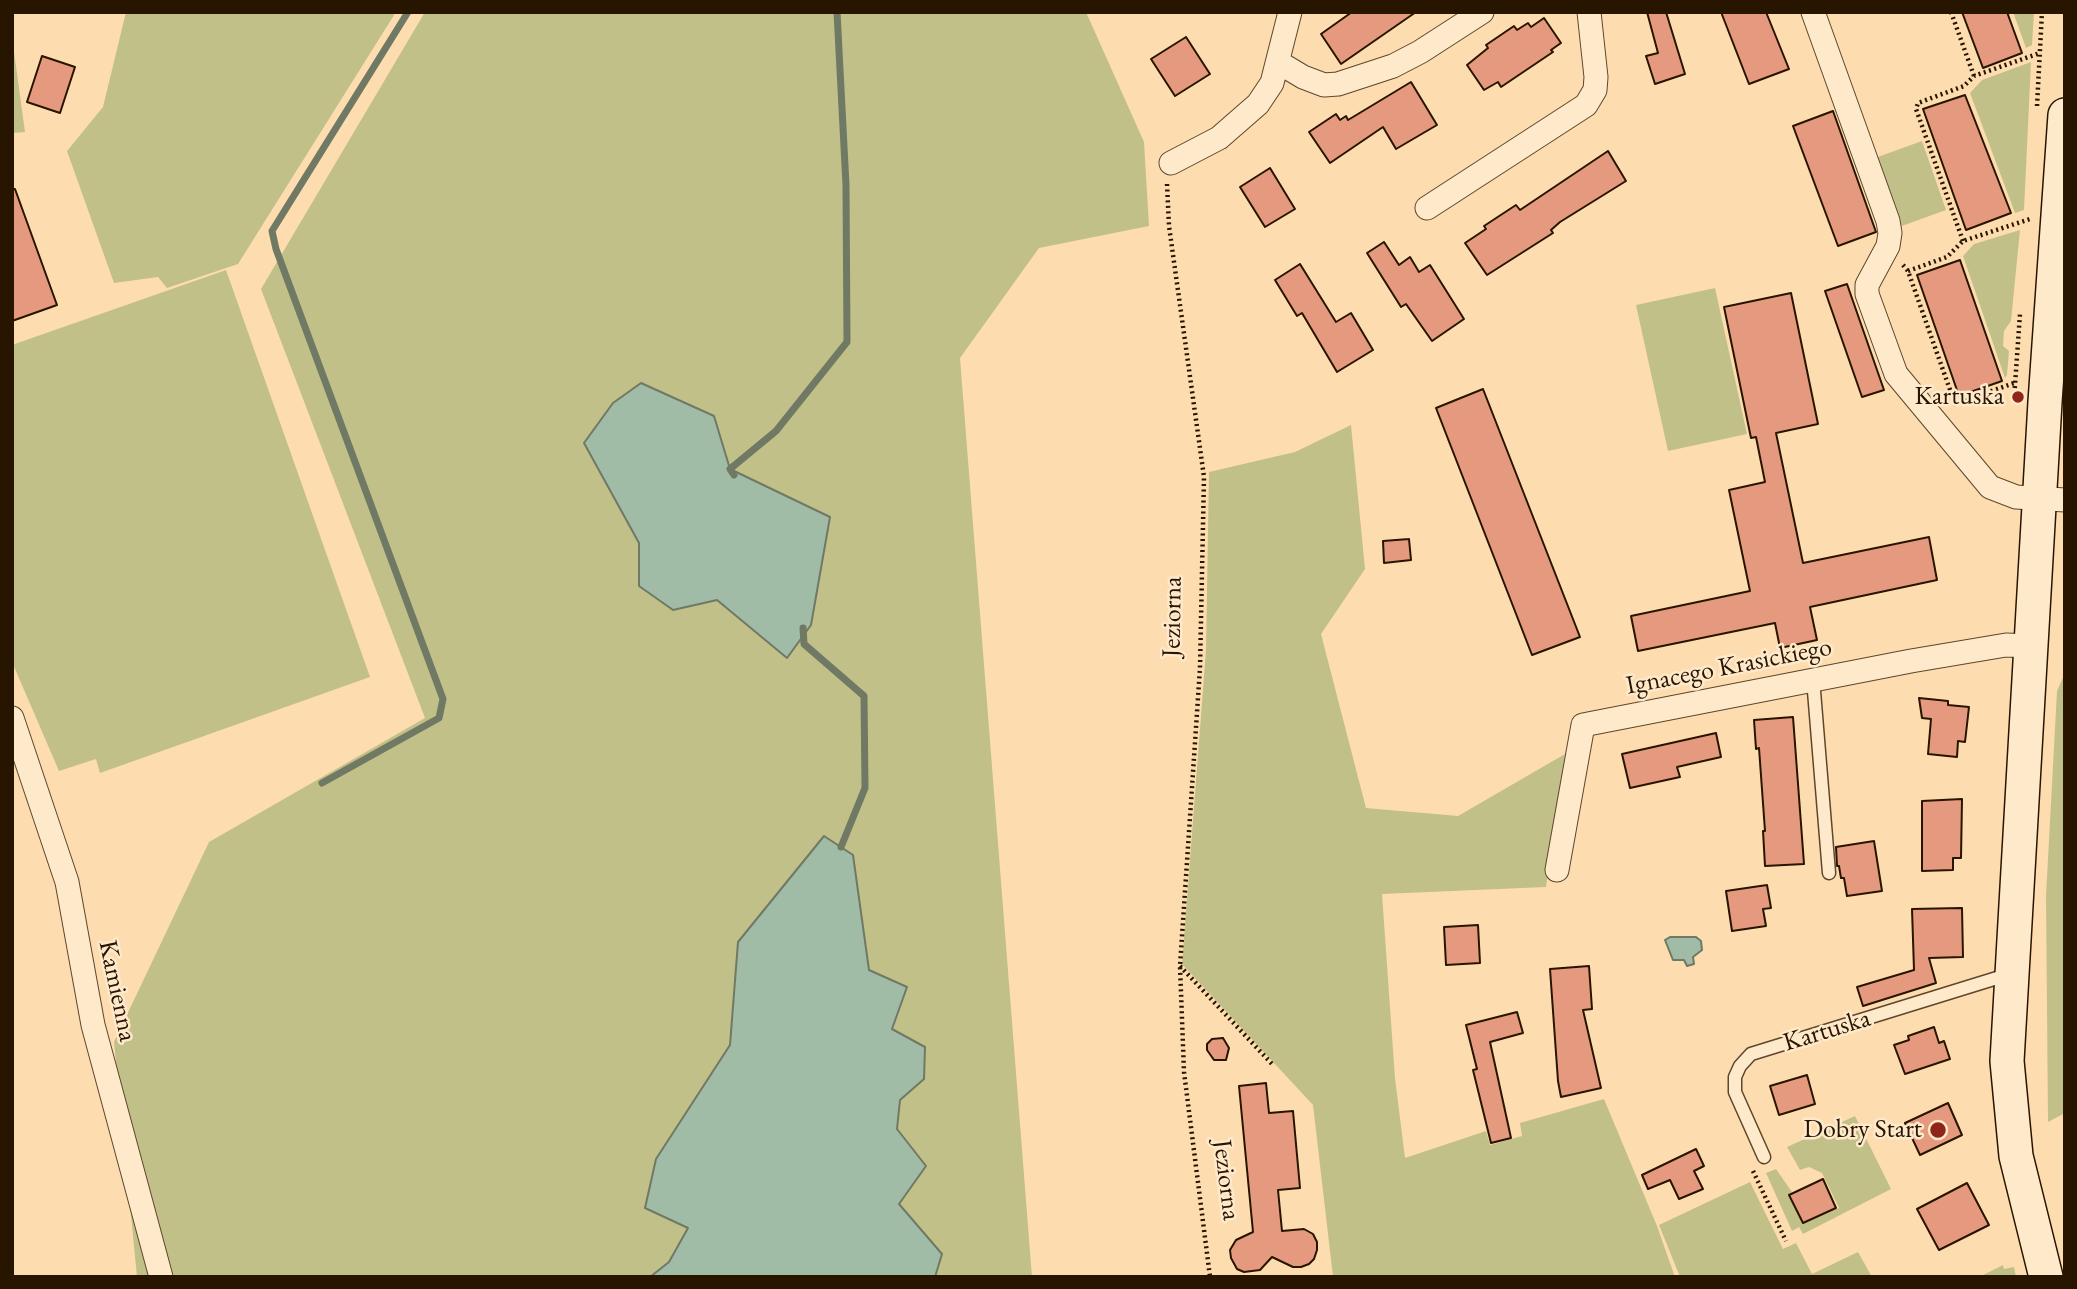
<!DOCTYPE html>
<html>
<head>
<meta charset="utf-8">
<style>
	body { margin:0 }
	#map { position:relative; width:2077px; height:1289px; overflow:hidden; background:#fdddaf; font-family:"EB Garamond",serif }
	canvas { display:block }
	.frame { position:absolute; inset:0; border:14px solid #281500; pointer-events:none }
</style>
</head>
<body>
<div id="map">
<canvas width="2077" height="1289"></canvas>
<div class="frame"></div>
</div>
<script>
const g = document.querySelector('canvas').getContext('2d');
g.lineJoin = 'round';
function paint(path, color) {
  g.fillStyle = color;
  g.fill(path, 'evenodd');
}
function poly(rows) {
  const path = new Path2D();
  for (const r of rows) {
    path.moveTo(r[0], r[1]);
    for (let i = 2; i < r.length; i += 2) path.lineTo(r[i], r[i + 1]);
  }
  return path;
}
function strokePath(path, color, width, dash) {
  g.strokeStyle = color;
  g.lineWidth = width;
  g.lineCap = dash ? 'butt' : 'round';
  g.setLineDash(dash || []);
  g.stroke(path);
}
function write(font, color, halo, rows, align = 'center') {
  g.font = font + ' "EB Garamond",serif';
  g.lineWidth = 5;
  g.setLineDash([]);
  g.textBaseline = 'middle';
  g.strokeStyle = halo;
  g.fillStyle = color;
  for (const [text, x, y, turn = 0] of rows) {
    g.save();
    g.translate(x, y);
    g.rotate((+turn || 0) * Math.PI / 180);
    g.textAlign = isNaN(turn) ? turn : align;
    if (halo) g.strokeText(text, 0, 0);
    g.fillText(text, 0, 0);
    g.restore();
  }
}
const green = poly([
	[126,12,396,12,238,264,167,288,158,277,114,283,67,151,103,107],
	[425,12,1086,12,1144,142,1149,226,1039,248,960,358,1032,1277,137,1277,114,1042,209,842,425,718,261,289],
	[2013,12,2034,12,2032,45,2026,48],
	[13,44,25,132,12,133,12,45],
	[2031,62,2024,210,2015,213,1970,93,1982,80],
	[1922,141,1946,210,1899,227,1875,158],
	[2020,230,2011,321,2004,331,2003,346,2009,351,2007,375,2005,378,1963,256,1974,244],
	[226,270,370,677,100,773,96,759,59,771,12,662,12,345],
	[1715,288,1747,434,1668,451,1636,305],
	[1351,425,1365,569,1321,634,1366,808,1458,816,1565,754,1546,887,1382,894,1395,1078,1405,1158,1486,1131,1490,1145,1522,1136,1520,1123,1604,1099,1657,1226,1675,1277,1333,1277,1313,1105,1182,964,1206,650,1209,472,1295,452],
	[2065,673,2065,1113,2048,1122,2046,896,2057,691],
	[1855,1116,1891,1189,1803,1234,1799,1227,1792,1231,1766,1173,1776,1169,1792,1192,1788,1195,1803,1224,1839,1208,1822,1173,1809,1167,1800,1170,1787,1147],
	[1750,1182,1783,1249,1796,1243,1812,1274,1858,1252,1872,1277,1680,1277,1659,1225],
	[2003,1265,2004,1269,2014,1267,2016,1277,1979,1277]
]);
const water = poly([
	[641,383,714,416,730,469,830,517,811,625,787,658,717,600,673,610,639,586,639,543,584,443,613,403,641,383],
	[824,836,853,855,869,970,907,987,892,1029,925,1047,924,1079,900,1100,897,1129,926,1166,899,1204,942,1254,935,1277,650,1277,669,1262,688,1228,645,1208,656,1159,730,1045,738,942,824,836],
	[1670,937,1696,937,1701,941,1702,950,1693,957,1694,964,1687,966,1684,960,1673,960,1665,940,1670,937]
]);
const stream = poly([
	[734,475,730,469,776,431,847,342,846,185,837,12],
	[803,628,804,644,864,696,865,788,841,847],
	[322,783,439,718,443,699,276,249,272,231,408,12]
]);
const building = poly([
	[1352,12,1416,12,1341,64,1321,34,1352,12],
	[1647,12,1666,12,1685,74,1655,84,1646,56,1658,53,1647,12],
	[1721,12,1766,12,1789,69,1749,84,1721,12],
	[1962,12,2007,12,2022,53,1983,68,1962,12],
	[1544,18,1561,43,1551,50,1553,52,1501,87,1498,82,1484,90,1467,65,1488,48,1486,45,1514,26,1517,30,1528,23,1531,27,1544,18],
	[1186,37,1210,74,1175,96,1151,59,1186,37],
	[42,56,75,67,60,113,27,102,42,56],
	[1411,82,1437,125,1396,149,1383,127,1330,163,1309,132,1336,114,1340,120,1346,116,1348,120,1411,82],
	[1965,95,2011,213,1966,230,1923,109,1965,95],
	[1833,111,1876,232,1838,246,1793,126,1833,111],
	[1608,151,1626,181,1560,222,1551,230,1553,233,1487,275,1465,243,1486,229,1484,226,1516,205,1520,210,1608,151],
	[1270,168,1295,209,1265,227,1240,187,1270,168],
	[12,189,15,189,57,305,12,321,12,189],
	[1384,242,1399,265,1410,257,1419,272,1430,265,1464,319,1432,341,1406,304,1401,307,1367,253,1384,242],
	[1960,260,2002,381,1959,396,1917,275,1960,260],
	[1300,264,1336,322,1351,313,1373,350,1337,372,1302,313,1297,316,1275,280,1300,264],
	[1847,284,1884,390,1862,397,1825,291,1847,284],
	[1791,293,1818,424,1776,433,1803,563,1929,537,1937,580,1810,607,1817,640,1780,648,1775,623,1638,651,1631,616,1750,591,1729,490,1765,482,1756,437,1751,438,1724,307,1791,293],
	[1483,389,1580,637,1532,655,1436,408,1483,389],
	[1409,539,1411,560,1384,563,1383,541,1409,539],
	[1919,698,1948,701,1948,705,1969,707,1965,742,1958,741,1957,757,1928,754,1931,719,1922,718,1919,698],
	[1793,717,1804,864,1765,866,1763,831,1765,831,1759,748,1756,749,1754,720,1793,717],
	[1716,733,1721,757,1677,767,1680,777,1630,788,1622,754,1716,733],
	[1962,799,1961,858,1953,858,1953,870,1922,871,1922,801,1962,799],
	[1874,841,1882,891,1847,896,1844,878,1841,878,1839,866,1837,866,1836,847,1874,841],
	[1767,885,1771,908,1763,909,1766,926,1732,931,1726,891,1767,885],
	[1962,908,1963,957,1929,958,1936,983,1863,1006,1857,987,1914,970,1912,909,1962,908],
	[1478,925,1480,963,1446,965,1444,927,1478,925],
	[1589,966,1592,1009,1583,1010,1601,1088,1561,1097,1558,1081,1550,969,1589,966],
	[1517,1012,1523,1033,1490,1042,1511,1138,1491,1143,1473,1070,1477,1069,1466,1025,1517,1012],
	[1934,1027,1939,1043,1944,1041,1950,1059,1905,1074,1894,1045,1909,1040,1908,1036,1934,1027],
	[1223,1038,1229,1048,1226,1060,1214,1060,1207,1050,1207,1044,1212,1039,1223,1038],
	[1807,1075,1815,1104,1779,1115,1770,1086,1807,1075],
	[1266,1083,1269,1113,1293,1111,1300,1188,1278,1190,1282,1231,1304,1229,1313,1234,1317,1242,1317,1250,1314,1259,1309,1264,1301,1267,1293,1267,1272,1257,1260,1270,1244,1272,1237,1269,1231,1258,1230,1250,1236,1240,1253,1232,1239,1086,1266,1083],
	[1948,1103,1962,1135,1920,1155,1905,1123,1948,1103],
	[1696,1149,1704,1166,1694,1171,1703,1189,1679,1199,1670,1180,1648,1189,1642,1175,1696,1149],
	[1823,1179,1836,1208,1803,1223,1789,1195,1823,1179],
	[1967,1183,1989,1225,1939,1250,1917,1209,1967,1183]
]);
const path = poly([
	[1951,12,1974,76],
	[2037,106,2042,12],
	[1167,184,1169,226,1204,477,1200,668,1180,966,1184,1072,1210,1277],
	[1963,241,1916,109,1918,103,1964,86,1974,76,2040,53],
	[1903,265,1908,271,1955,404,2014,383],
	[1908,271,1947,257,1963,241,2030,219],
	[2014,399,2020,314],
	[1180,966,1273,1065],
	[1753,1171,1786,1241]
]);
const lane = poly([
	[1813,679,1829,873],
	[1764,1157,1735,1092,1735,1077,1740,1066,1751,1054,2010,974]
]);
const street = poly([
	[1813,12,1888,221,1890,233,1888,246,1867,285,1867,294,1896,374,1990,487,2016,497,2065,500],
	[1278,62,1303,77,1324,85,1338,84,1393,66,1420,52,1482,12],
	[1171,163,1219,138,1258,104,1272,83,1290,12],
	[1427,208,1586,105,1595,90,1596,77,1589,12],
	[12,718,67,882,93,1025,161,1277],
	[1557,870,1583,725,1911,661,2006,645,2031,646]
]);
const secondary = poly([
	[2046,1277,2016,1156,2007,1061,2045,402,2065,115]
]);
const markers = [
	[2018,397,7,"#8f2418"],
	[1938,1130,9,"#8f2418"]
];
const poiNames = [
	["Kartuska",2004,397],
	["Dobry Start",1922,1130]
];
const streetNames = [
	["Jeziorna",1173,617,-89],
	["Ignacego Krasickiego",1729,667,-11],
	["Kamienna",117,991,78],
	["Kartuska",1827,1031,-17],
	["Jeziorna",1226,1180,83]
];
paint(green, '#c2c089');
paint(water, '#a0bca7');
strokePath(water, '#707964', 2);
strokePath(stream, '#707964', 7);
paint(building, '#e59a80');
strokePath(building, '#281500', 2);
strokePath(lane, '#5d472c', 15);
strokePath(street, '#5d472c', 25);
strokePath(secondary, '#281500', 36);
strokePath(path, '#281500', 4.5, [2, 3.5]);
strokePath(lane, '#fee9cb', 12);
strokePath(street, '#fee9cb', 23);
strokePath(secondary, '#fee9cb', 33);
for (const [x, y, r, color] of markers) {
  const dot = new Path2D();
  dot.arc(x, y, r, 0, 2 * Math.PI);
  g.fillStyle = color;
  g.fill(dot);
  strokePath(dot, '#fee9cb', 2.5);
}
write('26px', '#281500', '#fee9cb', poiNames, 'right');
write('26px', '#281500', '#fee9cb', streetNames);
</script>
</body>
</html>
